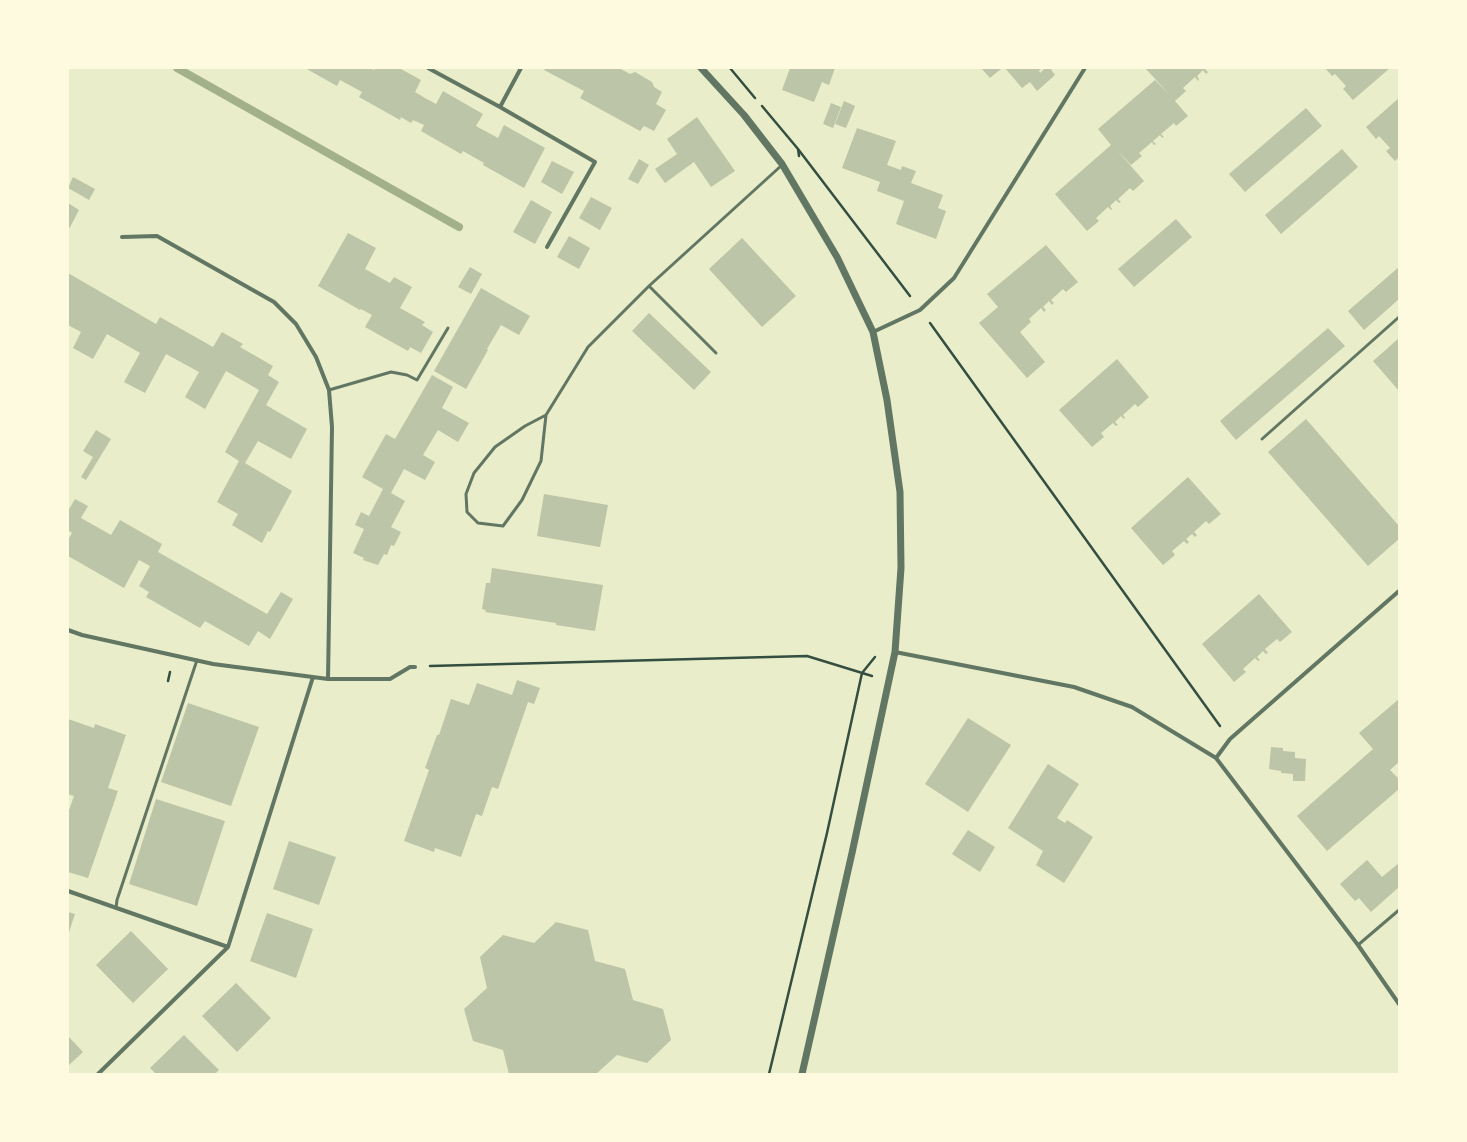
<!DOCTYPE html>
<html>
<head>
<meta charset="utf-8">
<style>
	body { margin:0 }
	#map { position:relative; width:1467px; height:1142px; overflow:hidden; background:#e9edc9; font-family:Inter,sans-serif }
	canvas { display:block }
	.frame { position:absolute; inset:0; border:69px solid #fefae0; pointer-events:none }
</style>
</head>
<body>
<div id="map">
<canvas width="1467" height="1142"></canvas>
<div class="frame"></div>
</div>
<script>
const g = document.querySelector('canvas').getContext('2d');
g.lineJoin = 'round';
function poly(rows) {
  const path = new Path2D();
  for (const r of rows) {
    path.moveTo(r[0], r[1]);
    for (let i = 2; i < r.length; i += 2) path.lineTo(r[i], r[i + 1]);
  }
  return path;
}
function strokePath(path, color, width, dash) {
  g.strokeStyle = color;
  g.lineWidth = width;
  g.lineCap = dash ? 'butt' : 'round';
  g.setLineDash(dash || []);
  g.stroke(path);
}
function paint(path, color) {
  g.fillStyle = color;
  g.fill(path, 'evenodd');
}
const stream = poly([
	[177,68,459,227]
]);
const building = poly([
	[305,68,370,68,374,70,375,68,399,68,421,80,415,92,425,98,436,104,443,91,483,114,476,126,498,138,504,125,545,148,524,188,483,165,484,163,463,151,461,154,421,131,424,125,413,120,411,123,401,117,400,120,359,97,362,92,340,80,337,86],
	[546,68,619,68,630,74,635,72,652,82,654,87,662,92,656,104,666,110,654,131,644,126,640,131,580,98,584,91,544,70],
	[790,68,835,68,829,85,822,82,814,102,782,90],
	[981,68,1002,68,990,78],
	[1005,68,1042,68,1039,71,1040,73,1045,68,1050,68,1055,75,1037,91,1030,82,1022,88],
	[1145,68,1207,68,1205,69,1208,72,1206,74,1203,70,1197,76,1199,79,1198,81,1195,77,1183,88,1186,91,1175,101,1188,116,1176,126,1174,123,1161,134,1164,137,1162,138,1160,135,1153,141,1156,144,1154,145,1152,142,1139,153,1142,156,1131,165,1116,149,1144,181,1133,191,1130,188,1118,199,1121,202,1119,203,1116,200,1110,206,1112,209,1111,210,1108,207,1096,218,1099,221,1087,231,1055,194,1111,145,1098,129,1155,80,1170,95],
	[1325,68,1390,68,1353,100,1343,89,1346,86,1335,74,1332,76],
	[1399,98,1399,159,1398,158,1395,161,1386,151,1390,148,1379,136,1376,139,1366,127],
	[844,101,855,106,846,128,835,124],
	[831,103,841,107,833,128,823,124],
	[1306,108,1322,126,1245,192,1229,174],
	[697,117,735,171,711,187,694,162,665,183,655,169,677,154,667,139],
	[857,128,896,141,887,165,901,170,902,166,916,171,911,183,943,195,938,208,946,211,936,239,896,224,904,201,877,191,880,182,842,168],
	[1342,149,1358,167,1281,234,1265,215],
	[639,159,649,165,638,184,628,179],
	[552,161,574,172,562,194,541,182],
	[73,177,95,189,89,200,68,188],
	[591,197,612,208,600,230,579,218],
	[531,200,552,212,535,244,513,232],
	[68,203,79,210,68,231],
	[1176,219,1192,237,1134,287,1118,269],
	[348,233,376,248,365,269,390,283,394,277,412,287,400,308,425,322,422,325,433,332,421,353,410,347,408,351,365,327,372,315,361,309,360,310,318,286],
	[569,236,590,248,579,269,557,257],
	[742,238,796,296,762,327,709,269],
	[1046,245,1078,282,1066,292,1063,289,1051,300,1054,303,1052,305,1049,301,1043,307,1046,310,1044,312,1041,308,1029,319,1031,322,1020,332,1045,362,1027,378,979,323,998,307,987,294],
	[470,267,482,274,471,294,458,287],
	[1399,267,1399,299,1364,330,1348,311],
	[68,273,156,324,160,317,213,347,222,332,243,344,240,347,273,366,268,375,279,382,266,405,307,429,291,459,258,441,245,463,292,491,270,532,268,531,262,543,232,525,238,514,217,502,239,461,225,452,259,390,226,371,205,409,185,397,199,372,166,354,145,393,124,382,140,353,107,334,93,359,73,348,81,332,68,325],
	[481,288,530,316,519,335,501,325,487,349,488,350,466,389,434,371],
	[649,313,711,372,694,390,632,331],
	[1328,328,1345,346,1236,440,1220,421],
	[1399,338,1399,391,1373,361],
	[1117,359,1149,397,1138,407,1135,404,1123,415,1125,418,1124,419,1121,416,1115,422,1118,425,1116,426,1113,423,1101,433,1104,437,1092,447,1059,410],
	[432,375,453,387,442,408,469,423,458,442,438,430,423,455,435,462,425,480,404,469,391,493,405,501,391,527,401,532,394,546,391,545,387,555,384,554,378,565,363,560,364,558,353,553,364,529,355,525,361,512,369,516,383,489,362,477,386,434,395,439],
	[1306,419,1399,526,1399,539,1368,566,1268,452],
	[96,430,111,439,86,480,81,477,93,457,83,451],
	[1188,477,1221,514,1209,524,1206,521,1194,532,1197,535,1195,537,1192,534,1186,539,1189,542,1187,544,1184,541,1172,551,1175,555,1163,565,1131,528],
	[544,494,608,505,600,547,537,536],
	[75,499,88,506,81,518,111,535,120,520,162,544,158,552,267,614,281,592,293,599,270,639,258,631,249,646,205,621,200,628,146,597,149,592,139,586,150,566,139,560,124,588,68,556,68,540,72,533,68,530,68,511],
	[492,568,603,585,595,631,556,625,556,623,485,612,486,610,482,609,486,583,490,583],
	[1259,594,1292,632,1280,642,1277,639,1265,649,1268,653,1266,654,1263,651,1257,657,1260,660,1258,661,1255,658,1243,669,1246,672,1234,682,1202,644],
	[517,680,540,688,534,704,528,702,498,789,492,787,482,816,476,814,461,857,435,848,434,852,404,841,429,770,425,768,437,735,439,735,451,699,469,705,477,683,512,695],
	[1399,699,1399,762,1390,770,1399,779,1399,789,1327,851,1297,816,1373,749,1359,733],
	[188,703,259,727,231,806,161,782],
	[968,718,1011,745,968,812,925,784],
	[68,719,94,728,95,724,126,735,108,788,118,791,88,878,68,872,68,813,74,796,68,794],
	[1271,747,1283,748,1283,751,1295,752,1295,758,1306,759,1305,781,1293,781,1293,774,1281,773,1281,771,1269,769],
	[1048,764,1079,784,1057,818,1065,823,1067,820,1093,837,1064,883,1036,865,1043,851,1008,828],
	[156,799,225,821,197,906,129,884],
	[968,830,995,847,980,872,952,854],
	[289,841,336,857,319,905,273,889],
	[1367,860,1382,877,1399,863,1399,887,1371,912,1359,898,1355,901,1340,884],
	[68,912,75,914,68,935],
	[267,913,313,929,296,978,250,961],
	[556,922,588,930,595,961,625,969,633,1000,663,1009,671,1040,647,1063,617,1055,596,1074,509,1074,503,1050,473,1041,464,1009,487,988,480,957,503,935,534,943],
	[131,931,168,969,133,1003,96,965],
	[236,983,271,1018,237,1052,202,1016],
	[184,1035,219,1070,215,1074,156,1074,150,1068],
	[68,1036,83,1052,68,1066]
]);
const path = poly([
	[730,68,755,98],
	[762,106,798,149,910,296],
	[798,149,799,156],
	[930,323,1220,726],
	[430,666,807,656,872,676],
	[168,681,170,672],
	[769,1074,827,833,862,673,875,657]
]);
const service = poly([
	[649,286,716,353],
	[329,390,391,372,407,375,417,380,448,328],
	[546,415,541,461,522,500,503,526,478,523,467,512,466,494,474,473,495,447,525,426,546,415,588,347,649,286,782,165],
	[1262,439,1399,317],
	[116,908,117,900,197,660],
	[1358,945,1399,910]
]);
const minor = poly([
	[428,68,500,107,521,68],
	[500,107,595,162,547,247],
	[122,237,157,236,274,302,296,324,316,357,329,390,332,427,328,679],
	[873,332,920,310,954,278,1085,68],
	[68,630,82,635,213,664,328,679,390,679,410,667,415,667],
	[895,652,1074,687,1132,707,1216,758,1358,945,1399,1004],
	[1216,758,1230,739,1399,591],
	[68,891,228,947],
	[98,1074,228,947,313,677]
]);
const tertiary = poly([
	[701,68,744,115,782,164,837,257,873,332,887,400,900,492,901,568,895,652,852,853,802,1074]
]);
strokePath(stream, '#a3b18a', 8);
paint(building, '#bcc5a7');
strokePath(path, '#344e41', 2.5);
strokePath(service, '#617663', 3);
strokePath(minor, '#617663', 4);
strokePath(tertiary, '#617663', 7);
</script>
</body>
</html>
